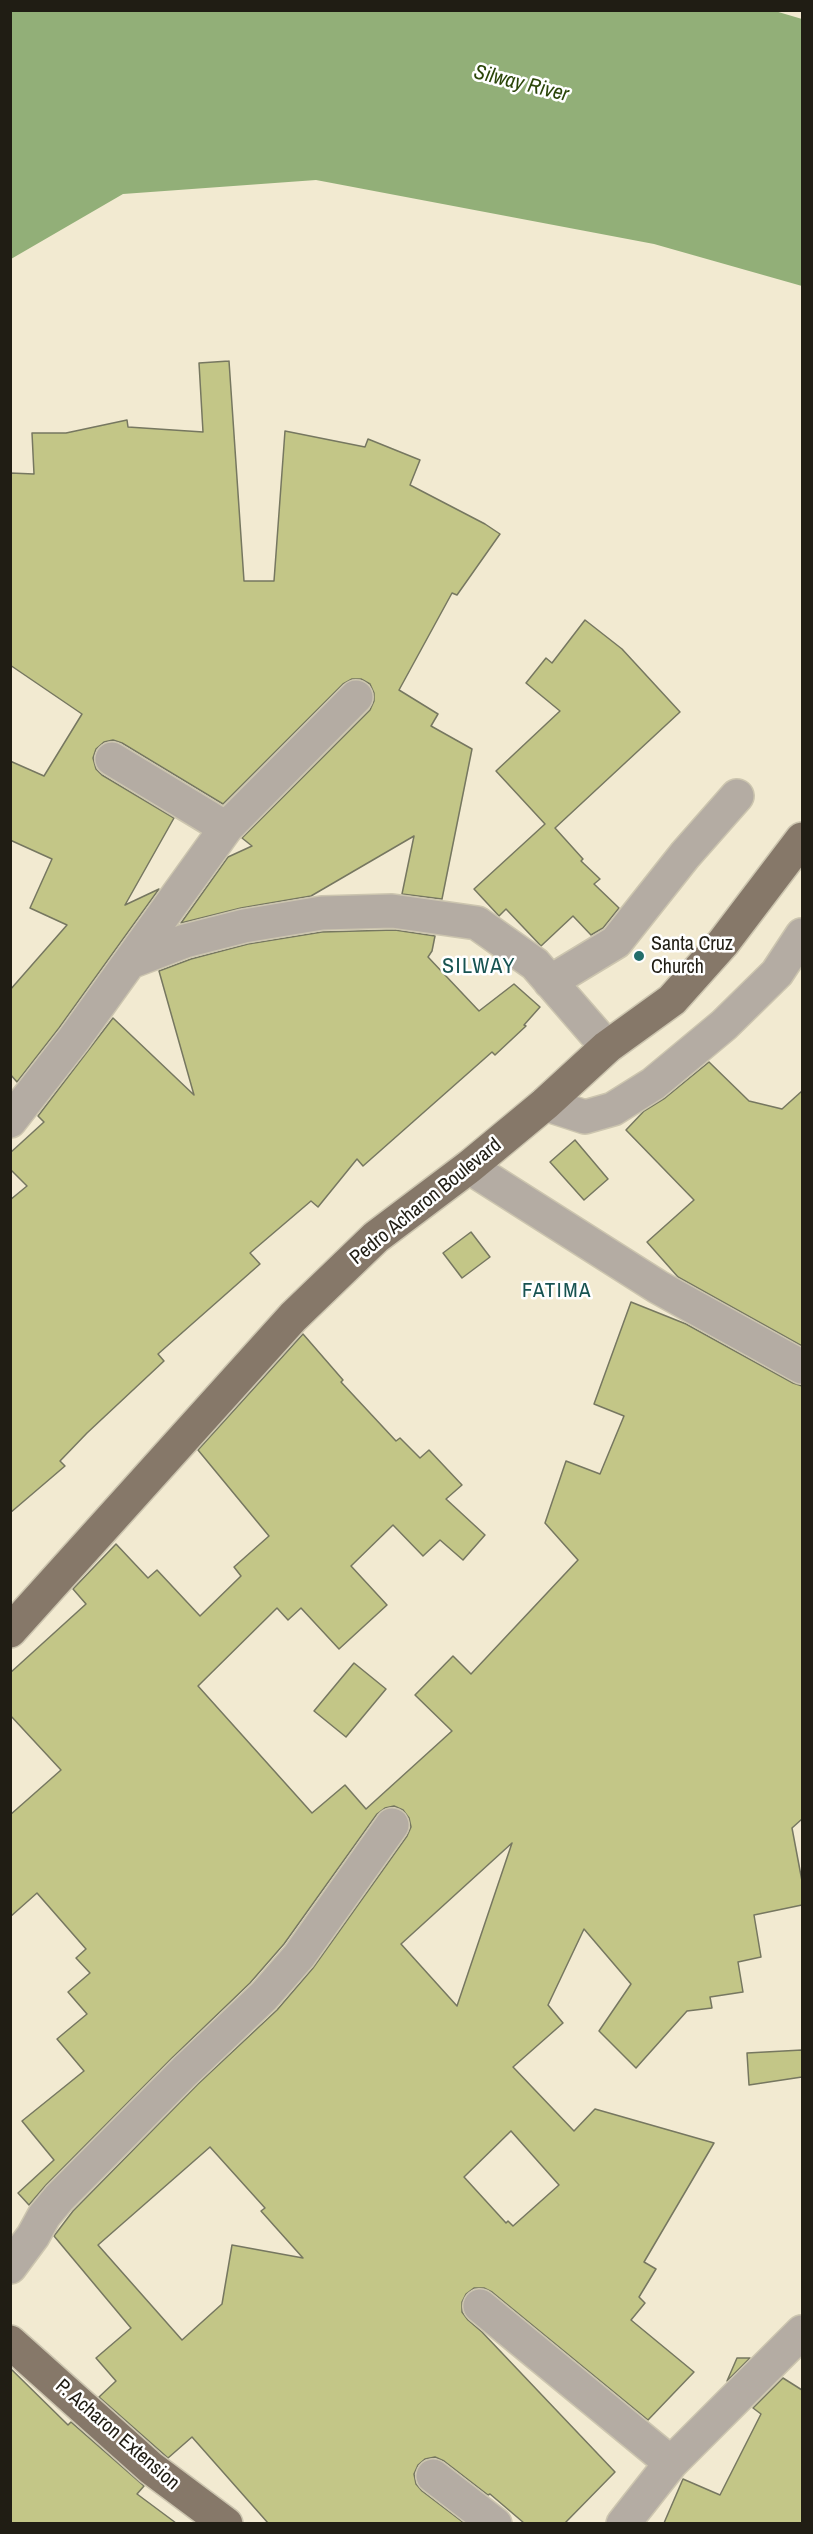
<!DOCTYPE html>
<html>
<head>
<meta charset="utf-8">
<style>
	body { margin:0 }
	#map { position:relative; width:813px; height:2534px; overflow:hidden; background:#f2ead1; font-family:"Archivo Narrow",sans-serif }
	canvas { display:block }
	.frame { position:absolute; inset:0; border:12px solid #201d14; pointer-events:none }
</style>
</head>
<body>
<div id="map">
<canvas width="813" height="2534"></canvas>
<div class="frame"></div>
</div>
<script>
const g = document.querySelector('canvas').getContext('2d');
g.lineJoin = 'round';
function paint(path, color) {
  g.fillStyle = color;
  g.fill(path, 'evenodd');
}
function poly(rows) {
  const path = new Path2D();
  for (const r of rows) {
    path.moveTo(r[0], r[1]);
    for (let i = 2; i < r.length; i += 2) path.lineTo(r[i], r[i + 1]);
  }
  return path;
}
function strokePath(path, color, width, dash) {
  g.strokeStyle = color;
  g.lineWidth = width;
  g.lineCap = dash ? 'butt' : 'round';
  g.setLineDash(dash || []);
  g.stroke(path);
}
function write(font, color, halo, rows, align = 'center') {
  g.font = font + ' "Archivo Narrow",sans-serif';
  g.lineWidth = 5;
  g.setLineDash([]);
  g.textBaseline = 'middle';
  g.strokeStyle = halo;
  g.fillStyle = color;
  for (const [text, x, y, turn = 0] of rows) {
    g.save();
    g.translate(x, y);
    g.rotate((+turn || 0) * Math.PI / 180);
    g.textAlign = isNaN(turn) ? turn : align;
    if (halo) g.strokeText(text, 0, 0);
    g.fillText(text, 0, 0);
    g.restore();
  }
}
const water = poly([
	[775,11,802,19,802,286,654,244,316,180,123,194,11,259,11,11]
]);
const building = poly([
	[229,361,244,581,274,581,285,431,365,447,368,439,420,460,410,485,485,524,500,534,457,595,452,593,399,690,438,714,431,726,472,749,442,899,402,894,414,836,311,896,241,908,181,923,228,857,252,846,242,838,370,710,374,701,374,693,370,684,361,679,352,679,343,684,223,804,122,743,113,740,104,742,96,749,93,758,96,769,102,775,174,818,125,905,159,889,59,1028,17,1082,10,1074,10,990,67,925,30,908,52,859,10,840,10,761,44,776,82,714,10,665,10,473,34,474,32,433,66,433,127,420,128,427,203,432,199,363,229,361],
	[585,620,622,649,680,712,555,828,583,859,581,861,600,879,594,884,619,908,603,928,591,935,573,916,541,946,506,909,499,916,474,889,545,824,496,771,560,711,526,683,546,658,552,663,585,620],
	[395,930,435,936,432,951,428,957,479,1011,514,984,540,1007,524,1025,526,1026,495,1055,492,1052,363,1166,357,1159,318,1207,311,1201,250,1253,260,1264,158,1354,164,1361,87,1433,60,1461,65,1466,10,1513,10,1200,27,1186,10,1169,10,1153,44,1122,38,1116,113,1018,194,1095,159,971,191,959,248,944,322,932,395,930],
	[709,1062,749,1101,782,1109,802,1091,802,1346,678,1277,647,1242,694,1200,626,1130,644,1111,665,1098,709,1062],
	[575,1140,608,1179,584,1200,550,1162,575,1140],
	[471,1232,490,1257,462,1278,443,1253,471,1232],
	[631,1302,686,1324,793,1383,802,1386,802,1819,792,1828,802,1881,802,1905,754,1915,761,1957,738,1962,743,1992,710,1997,712,2008,687,2011,636,2068,599,2031,631,1984,584,1929,548,2005,563,2023,513,2067,574,2131,595,2109,714,2143,644,2262,656,2269,639,2297,645,2303,631,2320,694,2372,648,2420,492,2292,484,2288,474,2288,466,2294,462,2302,462,2312,468,2320,482,2332,615,2472,565,2523,524,2523,490,2494,488,2495,444,2461,435,2457,425,2459,418,2465,414,2474,416,2484,422,2491,464,2523,268,2523,192,2437,168,2458,99,2397,116,2381,96,2358,131,2328,54,2236,73,2211,198,2084,277,2010,313,1968,407,1836,411,1827,409,1818,403,1810,394,1806,385,1808,377,1814,284,1944,250,1983,172,2058,46,2185,29,2205,18,2193,54,2160,22,2121,84,2071,57,2039,87,2014,68,1992,90,1973,76,1958,86,1949,37,1893,10,1917,10,1815,61,1770,10,1715,10,1673,86,1604,73,1589,116,1544,148,1578,157,1570,200,1616,241,1576,234,1567,269,1536,198,1450,303,1334,343,1380,341,1382,396,1441,400,1438,420,1458,429,1450,462,1485,446,1499,485,1535,463,1560,440,1540,423,1556,393,1525,351,1566,387,1605,339,1649,301,1608,288,1620,277,1608,198,1686,312,1813,345,1785,366,1809,452,1731,415,1695,453,1656,471,1674,578,1560,545,1523,566,1461,600,1474,624,1416,594,1404,631,1302],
	[512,1843,457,2006,401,1944,512,1843],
	[511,2131,559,2185,513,2226,508,2221,506,2223,464,2177,511,2131],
	[210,2147,265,2208,261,2211,303,2258,232,2245,222,2304,182,2340,98,2245,210,2147],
	[354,1663,386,1689,346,1737,314,1711,354,1663],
	[802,2050,802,2077,749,2085,747,2053,802,2050],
	[737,2358,750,2358,727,2381,737,2358],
	[10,2368,68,2425,71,2422,144,2486,137,2494,176,2523,10,2523,10,2368],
	[783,2378,802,2390,802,2523,664,2523,683,2479,720,2495,761,2414,753,2408,783,2378]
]);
const minor = poly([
	[112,759,226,828],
	[130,962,185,941,244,926,322,913,392,911,477,923,535,964,607,1047],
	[550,982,616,942,685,855,737,796],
	[545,1104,585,1117,613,1109,653,1084,724,1025,777,973,802,935],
	[10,1121,74,1039,226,828,356,697],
	[469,1167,658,1287,802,1367],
	[10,2267,33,2236,44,2216,59,2198,185,2071,264,1996,299,1956,392,1825],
	[480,2306,671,2463],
	[433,2476,495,2524],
	[623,2524,671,2463,802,2332]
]);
const major = poly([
	[10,1631,293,1317,376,1237,469,1167,545,1104,607,1047,672,1000,723,943,802,839],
	[10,2342,151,2468,226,2524]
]);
const markers = [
	[639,956,6,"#236e6b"]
];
const poiNames = [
	["Santa Cruz",651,945],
	["Church",651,968]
];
const streetNames = [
	["Pedro Acharon Boulevard",426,1202,-39],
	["P. Acharon Extension",117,2435,41]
];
const waterNames = [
	["Silway River",521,84,14]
];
const neighbourhoodNames = [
	["FATIMA",557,1291]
];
const quarterNames = [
	["SILWAY",479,967]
];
paint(water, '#92af78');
paint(building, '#c3c687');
strokePath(building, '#767760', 1.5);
strokePath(minor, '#ccc5af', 36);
strokePath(major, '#ccc5af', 36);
strokePath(minor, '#b4aca3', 33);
strokePath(major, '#867869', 33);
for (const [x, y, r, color] of markers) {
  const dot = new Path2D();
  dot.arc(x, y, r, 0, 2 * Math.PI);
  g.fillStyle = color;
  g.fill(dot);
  strokePath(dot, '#fff', 2);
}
write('20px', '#201d14', '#fff', poiNames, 'left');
write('20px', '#201d14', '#fff', streetNames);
write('italic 21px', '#2b4609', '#fff', waterNames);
g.letterSpacing = '1.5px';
write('21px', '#175351', '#fff', neighbourhoodNames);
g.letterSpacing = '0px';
g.letterSpacing = '1.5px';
write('22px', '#175351', '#fff', quarterNames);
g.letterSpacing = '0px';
</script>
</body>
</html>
